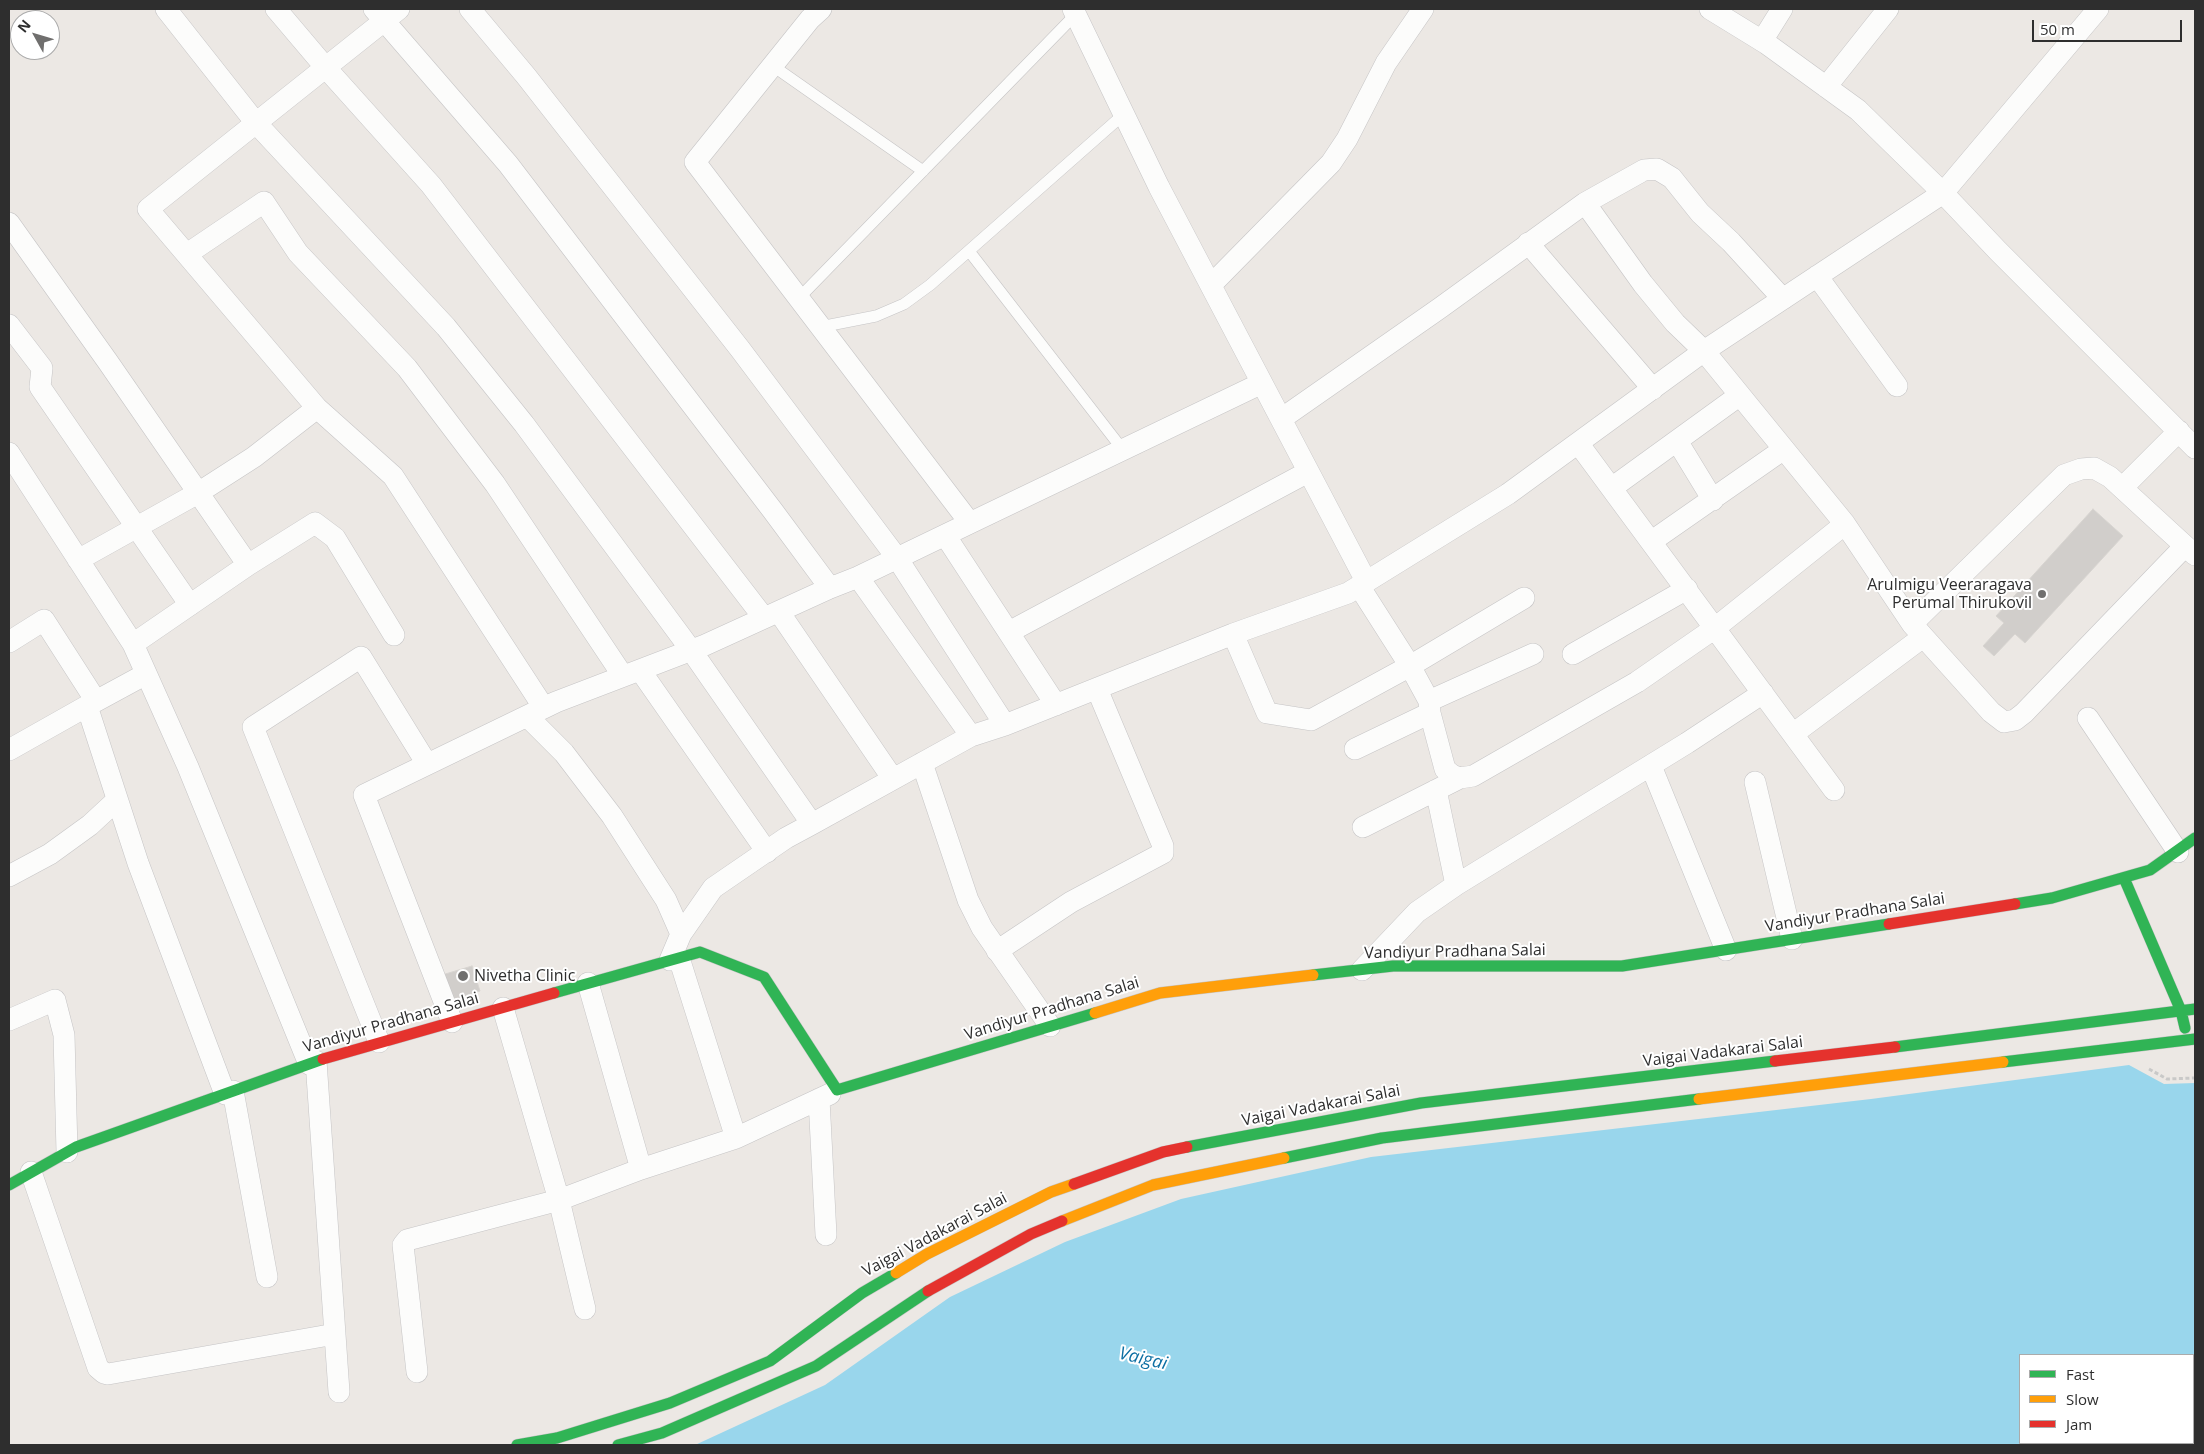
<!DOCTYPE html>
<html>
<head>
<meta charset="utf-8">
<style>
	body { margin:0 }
	#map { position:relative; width:2204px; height:1454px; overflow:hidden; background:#ece8e4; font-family:"Open Sans",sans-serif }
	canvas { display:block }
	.frame { position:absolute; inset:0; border:10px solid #2e2e2e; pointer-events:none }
	.legend { position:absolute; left:2019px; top:1354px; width:175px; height:90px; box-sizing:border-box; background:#fff; border:1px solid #ababab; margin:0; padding:6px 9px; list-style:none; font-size:15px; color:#2e2e2e }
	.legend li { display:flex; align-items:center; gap:10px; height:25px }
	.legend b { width:25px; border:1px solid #ababab }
	.north { position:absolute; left:10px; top:10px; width:50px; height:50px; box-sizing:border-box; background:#fff; border:1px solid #ababab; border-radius:50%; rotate:309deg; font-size:14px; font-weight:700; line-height:20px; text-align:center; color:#2e2e2e }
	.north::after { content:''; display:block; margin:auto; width:18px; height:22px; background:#706f6e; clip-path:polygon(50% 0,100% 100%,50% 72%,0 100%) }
	.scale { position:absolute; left:2032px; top:20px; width:150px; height:22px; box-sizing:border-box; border:2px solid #2e2e2e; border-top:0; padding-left:6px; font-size:15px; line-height:18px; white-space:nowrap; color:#2e2e2e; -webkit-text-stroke:4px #fff; paint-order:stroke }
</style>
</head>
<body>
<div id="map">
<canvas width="2204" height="1454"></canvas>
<div class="frame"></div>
<ul class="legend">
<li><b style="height:6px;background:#30b455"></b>Fast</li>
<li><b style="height:6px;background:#ff9f0a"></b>Slow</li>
<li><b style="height:6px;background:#e5322d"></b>Jam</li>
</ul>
<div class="north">N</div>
<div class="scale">50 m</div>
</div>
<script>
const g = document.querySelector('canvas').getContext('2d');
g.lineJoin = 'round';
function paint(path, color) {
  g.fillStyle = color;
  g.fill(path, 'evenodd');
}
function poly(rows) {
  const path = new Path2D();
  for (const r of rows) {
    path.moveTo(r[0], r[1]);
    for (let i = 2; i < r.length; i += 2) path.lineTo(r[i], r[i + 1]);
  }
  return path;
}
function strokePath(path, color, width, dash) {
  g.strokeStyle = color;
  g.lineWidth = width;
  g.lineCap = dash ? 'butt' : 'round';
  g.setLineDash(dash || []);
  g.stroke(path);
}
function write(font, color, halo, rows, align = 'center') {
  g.font = font + ' "Open Sans",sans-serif';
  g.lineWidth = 4;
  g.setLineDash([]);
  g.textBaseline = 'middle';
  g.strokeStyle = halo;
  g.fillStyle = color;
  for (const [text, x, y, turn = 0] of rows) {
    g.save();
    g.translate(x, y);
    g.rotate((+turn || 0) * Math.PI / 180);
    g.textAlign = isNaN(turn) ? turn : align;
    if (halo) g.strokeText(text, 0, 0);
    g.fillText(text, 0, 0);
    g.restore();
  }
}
const water = poly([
	[2129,1065,2164,1084,2195,1083,2195,1445,695,1445,825,1385,950,1297,1065,1242,1181,1199,1371,1157,1871,1099],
	[2020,1355,2193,1355,2193,1443,2020,1443]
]);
const building = poly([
	[2093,509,2123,536,2025,643,2015,634,1994,656,1983,646,2004,623,1996,616,2093,509],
	[472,966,480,991,451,1001,442,975,472,966]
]);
const path = poly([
	[2149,1069,2167,1079,2195,1078]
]);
const lane = poly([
	[773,66,923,171],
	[969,251,1123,450],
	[799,298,1076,14],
	[820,327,876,316,904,304,930,285,1124,114]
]);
const street = poly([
	[166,9,256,123,446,327,524,424,691,650,812,824],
	[276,9,326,68,431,185,764,618],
	[374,9,508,164,773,511,830,588],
	[399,9,148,209,317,408,393,476,544,708],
	[470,9,526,76,740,349,897,558,1005,725],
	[1073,9,1159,187,1366,581],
	[1710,9,1767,44,1858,110,1943,193,1998,251,2195,448],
	[1762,41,1782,9],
	[1826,87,1888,9],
	[1585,203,1643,284,1675,323,1704,351,1845,524,1912,624],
	[9,223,108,362,248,565,133,644,188,767,309,1064],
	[1528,243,1653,389],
	[187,254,264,202,298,253,407,368,495,484,623,676],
	[1817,276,1897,386],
	[1211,285,1331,163,1347,139,1386,63,1423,9],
	[9,325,42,368,40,387,190,605],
	[1281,419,1440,308,1585,203,1644,170,1657,169,1672,178,1700,213,1731,242,1783,299],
	[1677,441,1713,500],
	[1578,443,1834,790],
	[9,453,133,644],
	[1613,487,1740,395],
	[2122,488,2179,431],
	[970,523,1262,383],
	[945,535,1056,705],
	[1652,541,1784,449],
	[2185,546,2024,713,2015,720,2004,722,1991,712,1912,624,2064,475,2081,469,2094,468,2110,477,2195,555],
	[78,560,198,493,254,457,317,408],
	[248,565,315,523,335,538,394,635],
	[858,577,971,736],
	[1359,586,1410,666,1429,701,1430,713,1445,769,1452,775,1460,778,1473,776,1637,682,1715,628,1845,524],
	[779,612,893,779],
	[1009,632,1308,472],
	[1233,634,1267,713,1311,720,1410,666,1524,598],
	[9,642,44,620,96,701],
	[1573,654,1687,589],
	[640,670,767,852],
	[146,674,87,706,138,863,225,1094],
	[1429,701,1533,654],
	[527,716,564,753,612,816,666,900,681,934],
	[2088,718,2178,852],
	[1793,734,1923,637],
	[1355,749,1430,713],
	[9,750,87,706],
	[922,763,968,900,982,928,1050,1026],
	[1651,766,1726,950],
	[1755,782,1792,939],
	[1436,790,1456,885],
	[1363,827,1460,778],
	[9,876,50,854,90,825,117,800],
	[997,951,1071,902,1163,853,1163,846,1097,689],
	[670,960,681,934,713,888,786,838,812,824,971,736,1005,725,1233,634,1348,593,1508,494,1704,351,1943,193,2098,9],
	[1362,970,1417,912,1456,885,1687,743,1763,693],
	[588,983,641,1169],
	[503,1008,559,1200,585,1309],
	[9,1020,55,1000,64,1035,67,1152],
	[452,1022,364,795,556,702,705,645,830,588,858,577,970,523,695,162,810,19,821,9],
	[379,1042,253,727,361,657,427,764],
	[316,1061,339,1392],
	[233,1091,267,1277],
	[819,1099,826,1235],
	[736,1138,830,1094],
	[31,1172,98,1368,104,1373,108,1374,335,1334],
	[417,1372,403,1245,407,1240,559,1200,641,1169,736,1138,679,958]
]);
const fast = poly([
	[2124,878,2181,1011,2185,1028],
	[2015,904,2052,898,2150,870,2195,838],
	[1313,975,1393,966,1622,966,1889,924],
	[554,993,700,952,764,977,837,1090,1095,1013],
	[1895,1047,2195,1009],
	[2003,1062,2195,1039],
	[1187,1147,1421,1103,1775,1061],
	[1284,1158,1382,1138,1699,1099],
	[9,1185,76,1147,323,1059],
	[517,1445,557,1438,670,1403,770,1361,862,1293,896,1273],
	[618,1445,662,1433,816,1366,928,1291]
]);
const slow = poly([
	[1095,1013,1160,993,1313,975],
	[1699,1099,2003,1062],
	[1062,1221,1153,1185,1284,1158],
	[896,1273,927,1254,1051,1192,1074,1184]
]);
const jam = poly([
	[1889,924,2015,904],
	[323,1059,554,993],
	[1775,1061,1895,1047],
	[1074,1184,1163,1152,1187,1147],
	[928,1291,1031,1234,1062,1221]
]);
const markers = [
	[2042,594,5,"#706f6e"],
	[463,976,6,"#706f6e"]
];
const poiNames = [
	["Arulmigu Veeraragava",2032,585],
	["Perumal Thirukovil",2032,603],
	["Nivetha Clinic",474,976,"left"]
];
const streetNames = [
	["Vandiyur Pradhana Salai",1855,913,-9],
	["Vandiyur Pradhana Salai",1455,952,-1],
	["Vandiyur Pradhana Salai",1052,1009,-17],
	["Vandiyur Pradhana Salai",391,1023,-16],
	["Vaigai Vadakarai Salai",1723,1052,-7],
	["Vaigai Vadakarai Salai",1321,1106,-11],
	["Vaigai Vadakarai Salai",935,1235,-28]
];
const waterNames = [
	["Vaigai",1143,1359,13]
];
paint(water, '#99d6ec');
paint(building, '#d1cecb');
strokePath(building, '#d7d4d0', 1);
strokePath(lane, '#c5c4c5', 12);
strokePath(street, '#c5c4c5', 22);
strokePath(fast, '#c5c4c5', 12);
strokePath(slow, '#c5c4c5', 12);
strokePath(jam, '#c5c4c5', 12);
strokePath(path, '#c9c9c8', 3, [4, 2.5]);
strokePath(lane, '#fcfcfb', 11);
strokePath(street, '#fcfcfb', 21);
strokePath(fast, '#30b455', 11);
strokePath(slow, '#ff9f0a', 11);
strokePath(jam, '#e5322d', 11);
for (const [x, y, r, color] of markers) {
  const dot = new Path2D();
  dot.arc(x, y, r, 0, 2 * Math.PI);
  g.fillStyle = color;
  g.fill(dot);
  strokePath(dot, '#fff', 2);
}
write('16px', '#2e2e2e', '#fff', poiNames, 'right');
write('16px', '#2e2e2e', '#fff', streetNames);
write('italic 18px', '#0d6fa3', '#fff', waterNames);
</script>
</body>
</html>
